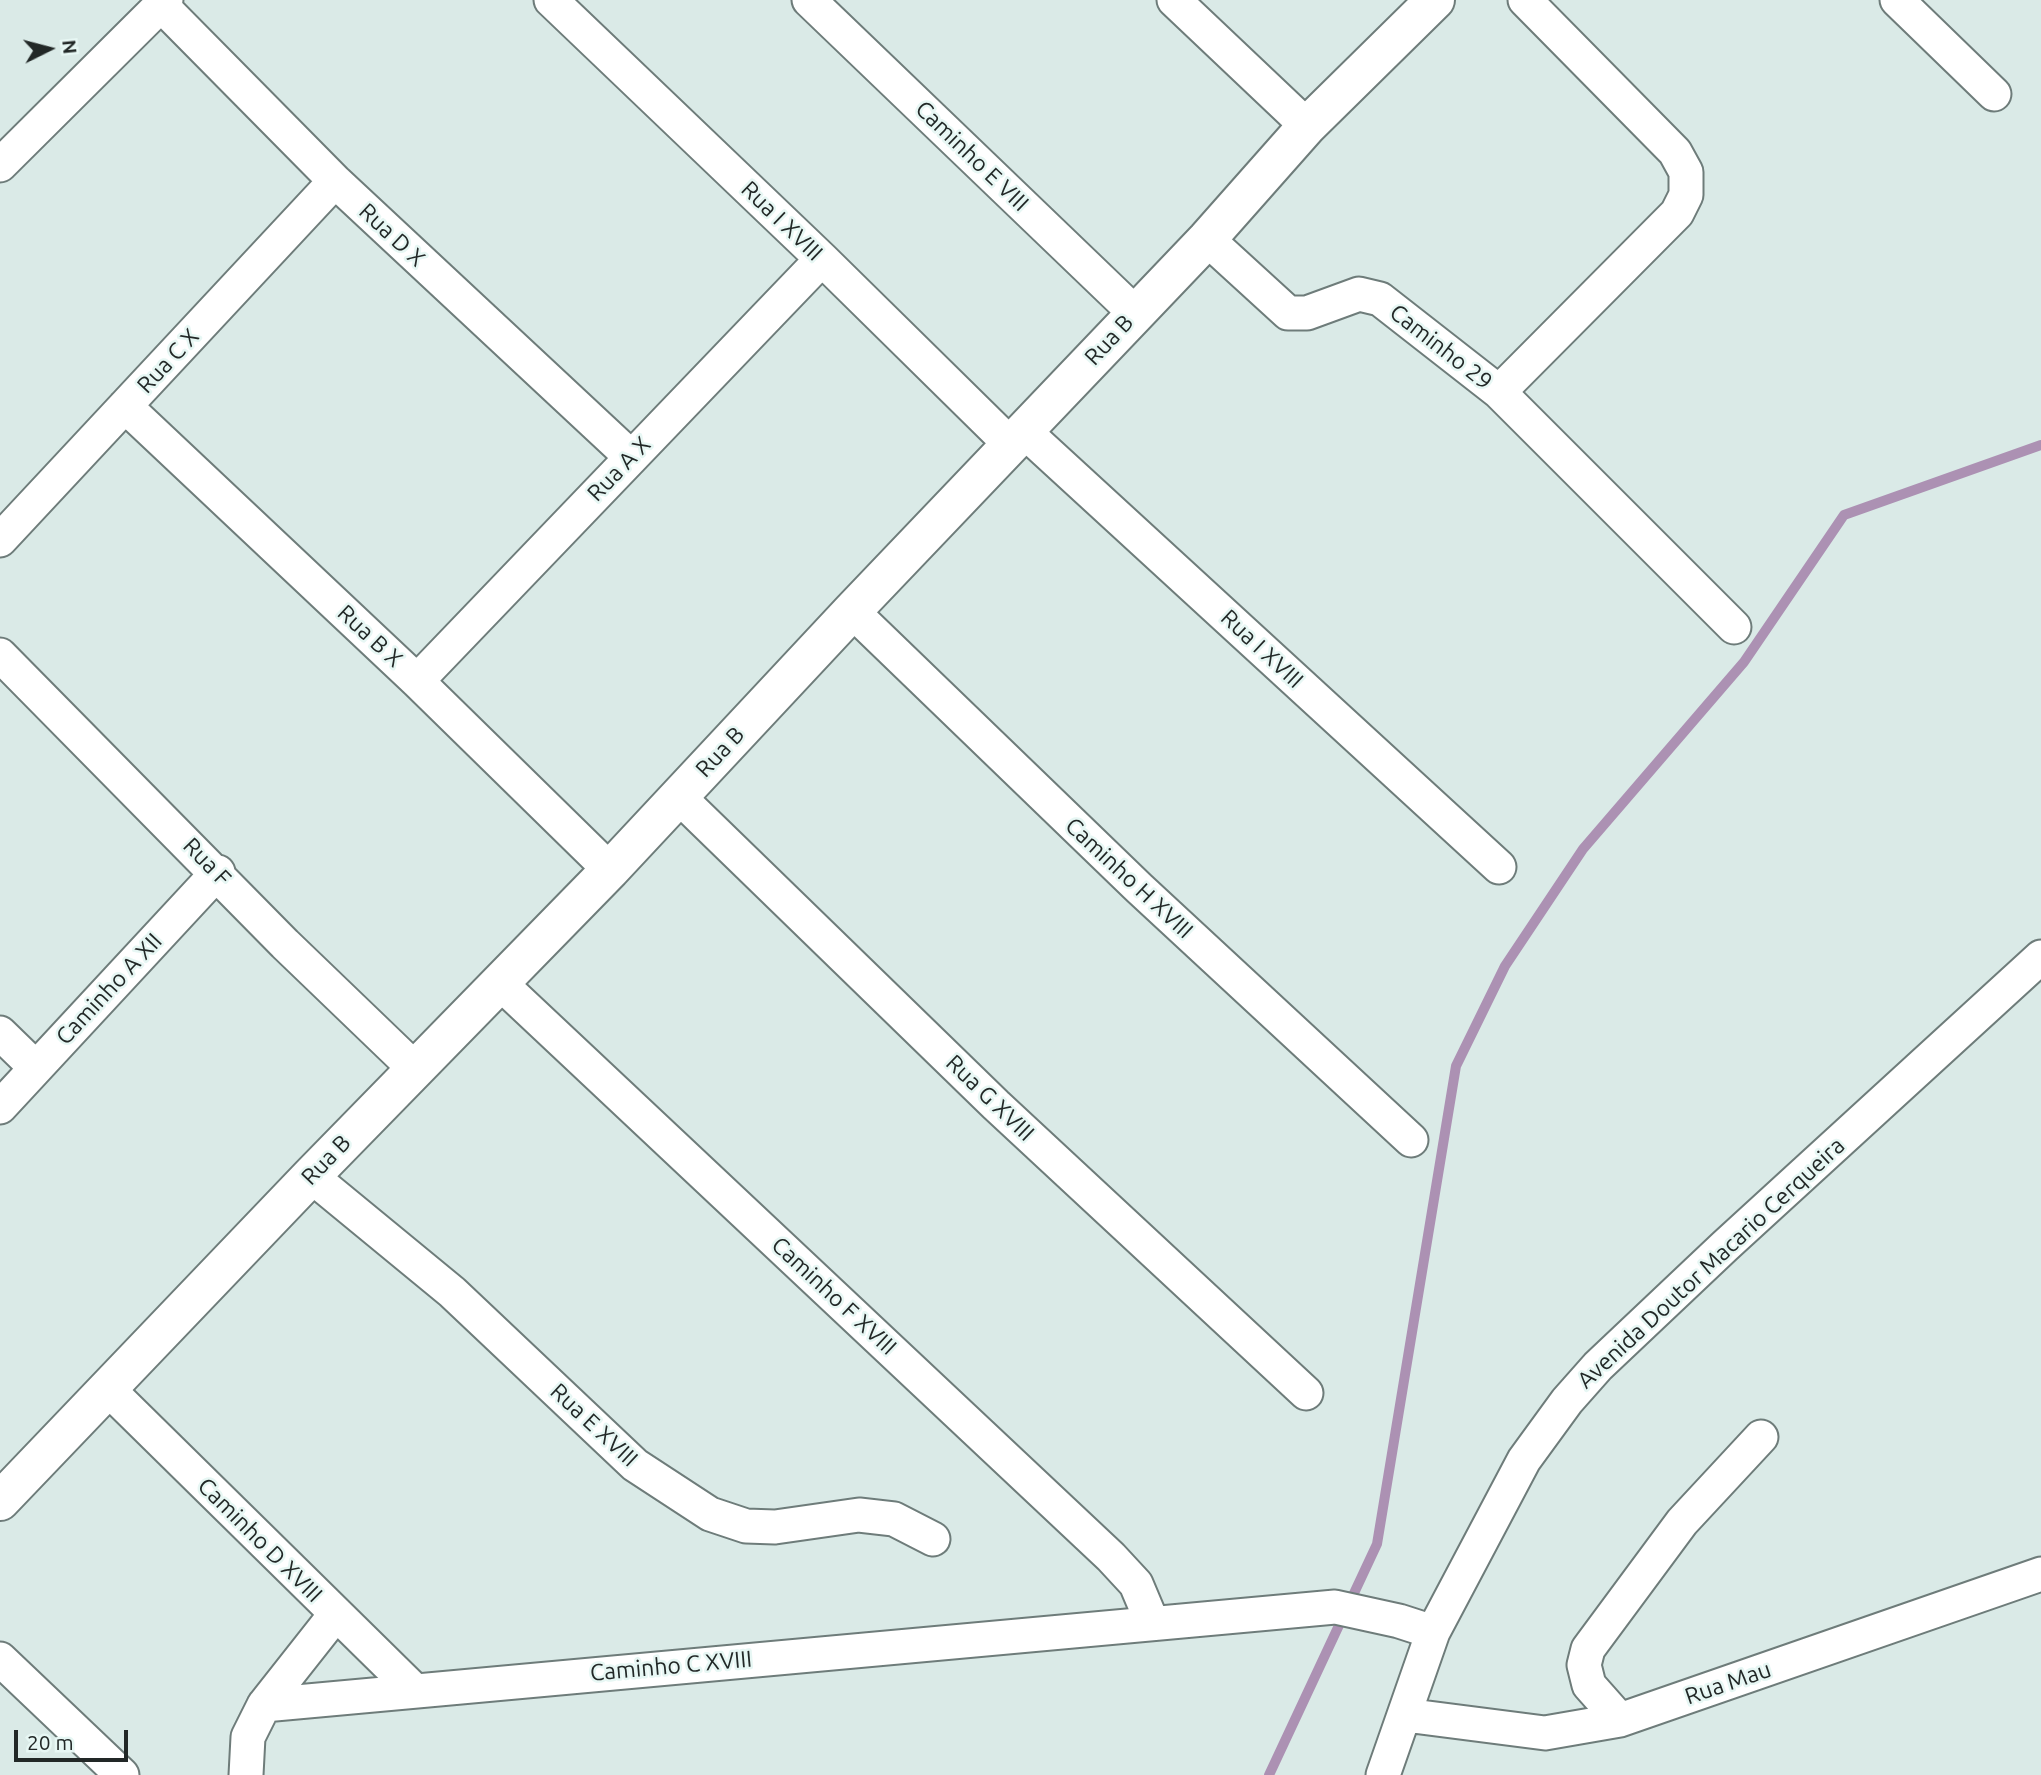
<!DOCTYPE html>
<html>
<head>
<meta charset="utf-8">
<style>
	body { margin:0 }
	#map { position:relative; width:2041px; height:1775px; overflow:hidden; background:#daeae7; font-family:Ubuntu,sans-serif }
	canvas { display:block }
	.north { position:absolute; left:14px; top:14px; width:70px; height:70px; -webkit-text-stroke:5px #e7f7f4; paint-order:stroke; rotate:84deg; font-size:19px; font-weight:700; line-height:28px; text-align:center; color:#222827 }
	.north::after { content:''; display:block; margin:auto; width:24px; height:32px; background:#222827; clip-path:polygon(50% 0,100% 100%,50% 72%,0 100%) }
	.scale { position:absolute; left:14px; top:1730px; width:114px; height:32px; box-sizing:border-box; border:4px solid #222827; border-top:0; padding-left:9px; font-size:21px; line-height:24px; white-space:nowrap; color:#222827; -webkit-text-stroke:5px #e7f7f4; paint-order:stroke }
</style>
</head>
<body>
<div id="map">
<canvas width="2041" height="1775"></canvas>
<div class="north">N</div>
<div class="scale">20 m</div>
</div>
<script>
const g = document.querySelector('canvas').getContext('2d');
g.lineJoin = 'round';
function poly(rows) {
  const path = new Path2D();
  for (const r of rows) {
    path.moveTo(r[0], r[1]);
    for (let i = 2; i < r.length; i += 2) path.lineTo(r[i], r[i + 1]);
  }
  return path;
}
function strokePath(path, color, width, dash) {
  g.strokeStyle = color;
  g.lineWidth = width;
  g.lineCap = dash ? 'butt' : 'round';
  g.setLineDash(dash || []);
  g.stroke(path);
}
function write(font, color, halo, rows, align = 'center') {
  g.font = font + ' Ubuntu,sans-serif';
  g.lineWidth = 5;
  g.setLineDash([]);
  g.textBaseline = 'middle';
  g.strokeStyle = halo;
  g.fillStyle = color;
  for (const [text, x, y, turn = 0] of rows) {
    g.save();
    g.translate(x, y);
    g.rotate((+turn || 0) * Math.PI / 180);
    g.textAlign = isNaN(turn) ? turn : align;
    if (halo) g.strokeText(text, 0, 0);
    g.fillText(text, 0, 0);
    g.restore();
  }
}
const stream = poly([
	[1269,1775,1377,1544,1456,1066,1505,966,1583,849,1744,662,1844,515,2041,445]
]);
const minor = poly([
	[551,0,822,259,1010,444],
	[809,0,1135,313],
	[1174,0,1307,126],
	[1897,0,1994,94],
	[161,5,335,181,631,457],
	[0,165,166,0],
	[1207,239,1288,313,1307,313,1359,294,1380,299,1499,392,1734,627],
	[1499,392,1677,213,1686,195,1686,172,1675,152,1525,0],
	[125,406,417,681,610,870],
	[1025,432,1499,867],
	[0,540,335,181],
	[852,611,1139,888,1411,1140],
	[0,655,285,944,415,1069],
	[417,681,822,259],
	[679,797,996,1105,1306,1393],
	[499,982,1111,1557,1136,1584,1152,1622],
	[0,1033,36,1068],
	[0,1107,218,872],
	[311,1176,452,1292,635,1465,710,1514,746,1526,775,1527,859,1515,894,1519,933,1539],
	[109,1390,413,1689],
	[0,1659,122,1775],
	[264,1705,335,1615],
	[1405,1715,1545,1733,1620,1720,2041,1574],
	[1620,1720,1589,1685,1584,1665,1588,1649,1682,1522,1761,1437],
	[246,1775,248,1737,264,1705,1335,1607,1399,1621,1433,1632],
	[1383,1775,1433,1632,1524,1460,1567,1401,1598,1366,1725,1246,2041,957]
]);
const tertiary = poly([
	[0,1501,311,1176,610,870,852,611,1207,239,1307,126,1435,0]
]);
const streetNames = [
	["Caminho E VIII",972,156,44],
	["Rua I XVIII",782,221,44],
	["Rua D X",392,235,43],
	["Rua B",1109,340,-47],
	["Caminho 29",1441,347,38],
	["Rua C X",168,361,-47],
	["Rua A X",619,469,-46],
	["Rua B X",370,636,43],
	["Rua I XVIII",1262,649,43],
	["Rua B",720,752,-47],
	["Rua F",207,862,46],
	["Caminho H XVIII",1129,878,43],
	["Caminho A XII",109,989,-47],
	["Rua G XVIII",990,1098,44],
	["Rua B",326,1160,-46],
	["Avenida Doutor Macario Cerqueira",1711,1263,-43],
	["Caminho F XVIII",834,1296,43],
	["Rua E XVIII",594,1425,43],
	["Caminho D XVIII",260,1540,45],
	["Caminho C XVIII",671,1666,-5],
	["Rua Mau",1728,1683,-19]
];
strokePath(stream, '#ac91b3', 10);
strokePath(minor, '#6e7c7a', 37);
strokePath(tertiary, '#6e7c7a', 42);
strokePath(minor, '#fff', 33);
strokePath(tertiary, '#fff', 38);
write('23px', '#222827', '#e7f7f4', streetNames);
</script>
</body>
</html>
